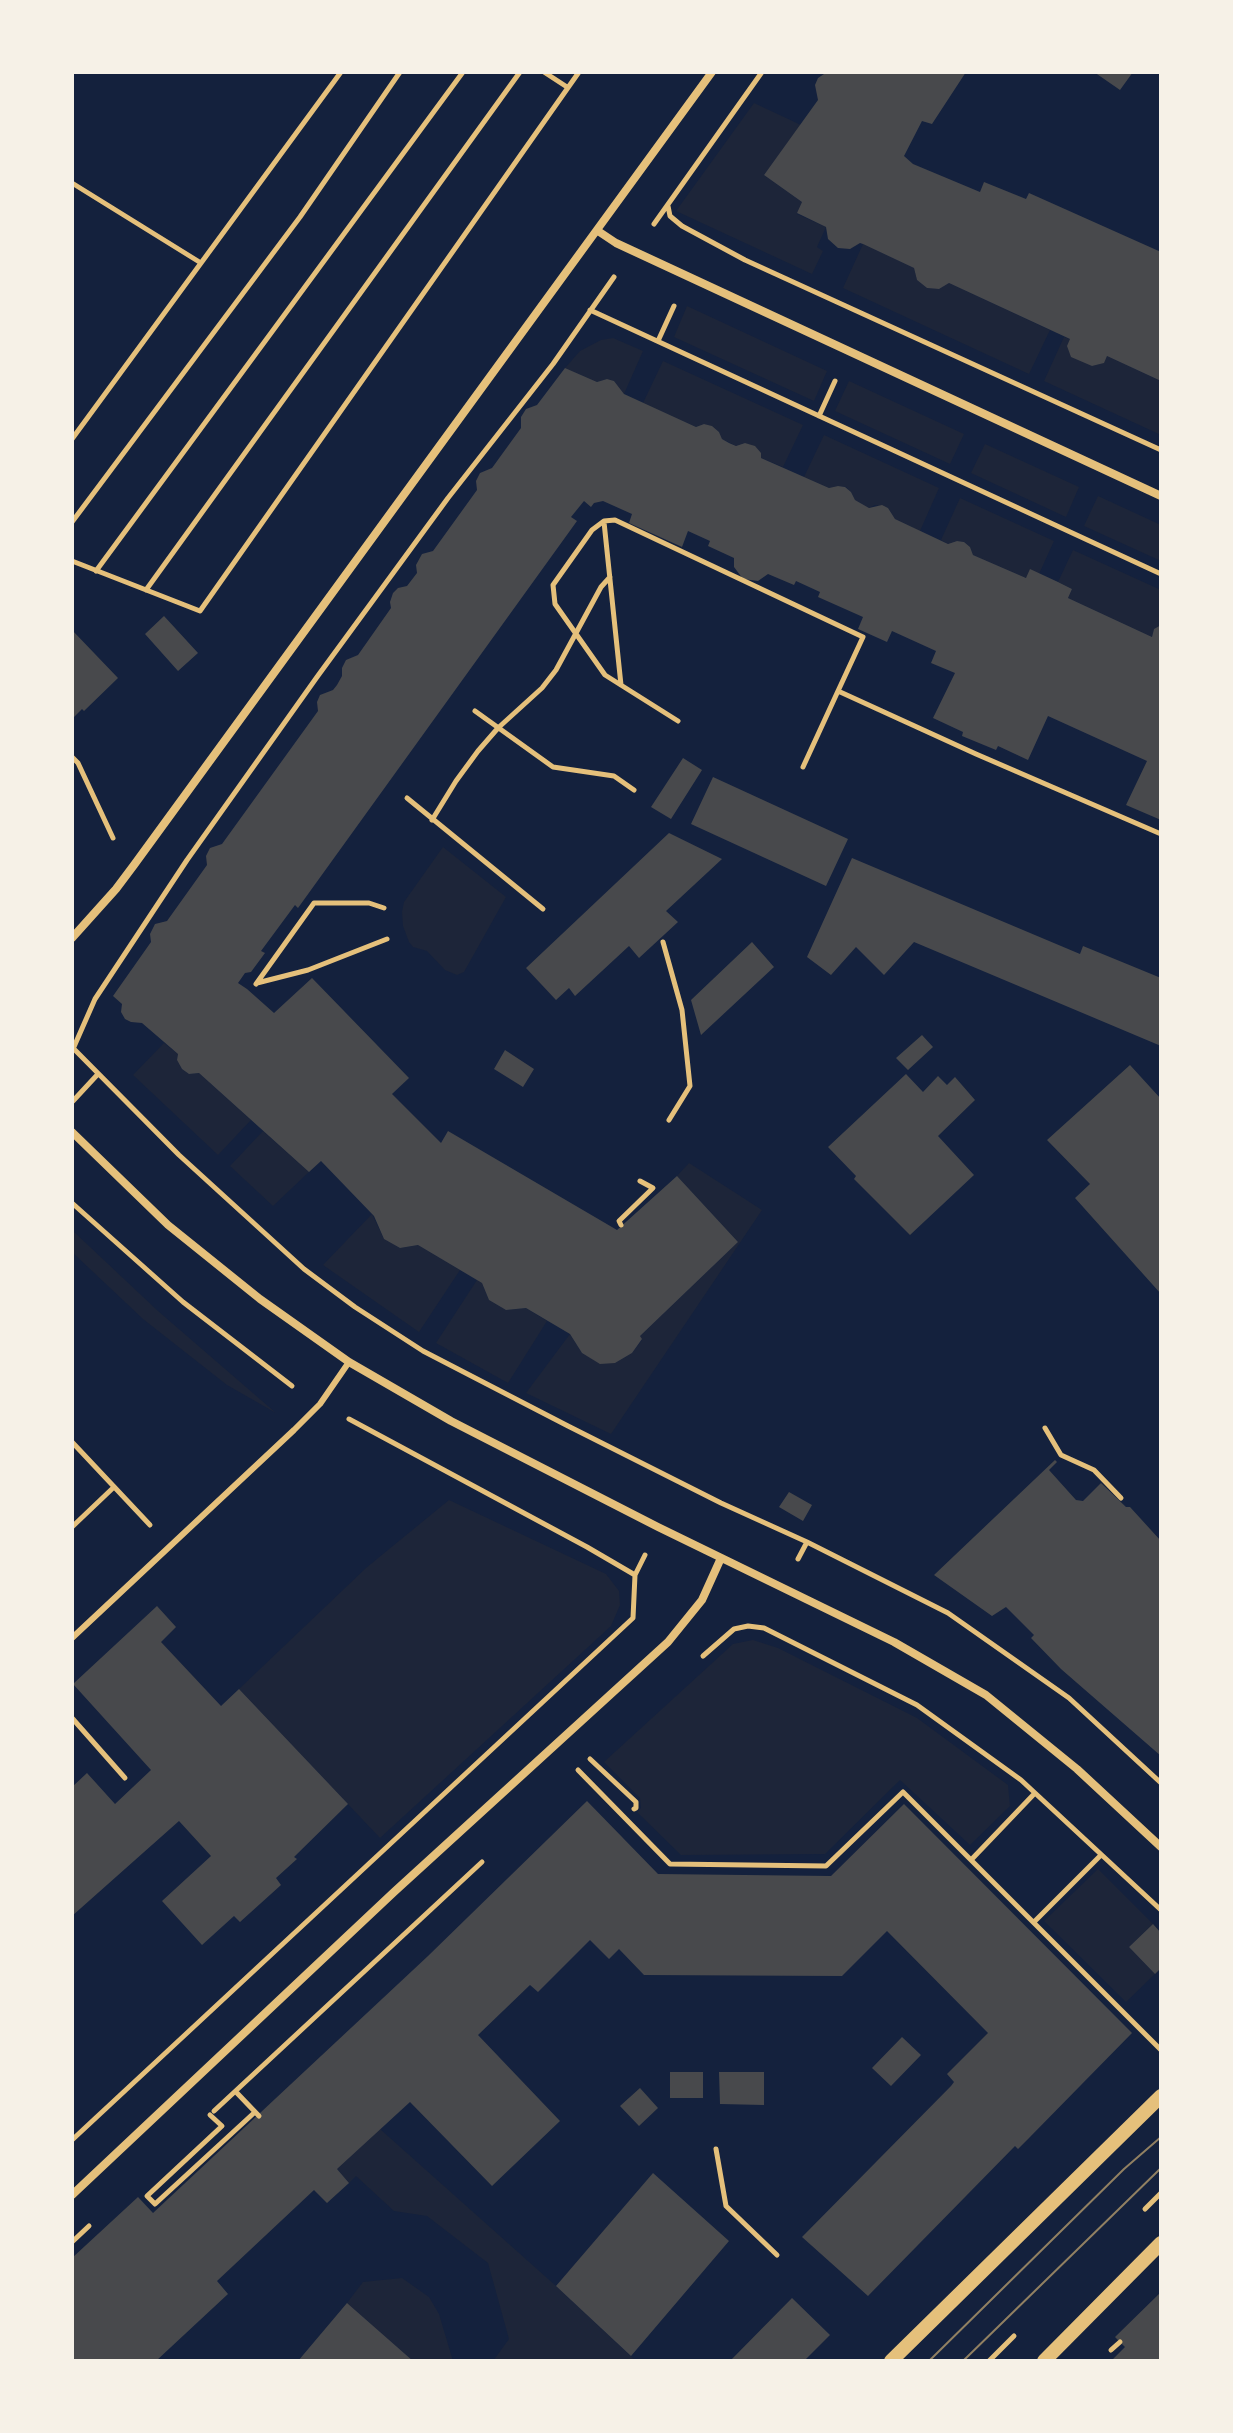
<!DOCTYPE html>
<html>
<head>
<meta charset="utf-8">
<style>
	body { margin:0 }
	#map { position:relative; width:1233px; height:2433px; overflow:hidden; background:#14213d; font-family:Quicksand,sans-serif }
	canvas { display:block }
	.frame { position:absolute; inset:0; border:74px solid #f6f1e7; pointer-events:none }
</style>
</head>
<body>
<div id="map">
<canvas width="1233" height="2433"></canvas>
<div class="frame"></div>
</div>
<script>
const g = document.querySelector('canvas').getContext('2d');
g.lineJoin = 'round';
function paint(path, color) {
  g.fillStyle = color;
  g.fill(path, 'evenodd');
}
function poly(rows) {
  const path = new Path2D();
  for (const r of rows) {
    path.moveTo(r[0], r[1]);
    for (let i = 2; i < r.length; i += 2) path.lineTo(r[i], r[i + 1]);
  }
  return path;
}
function strokePath(path, color, width, dash) {
  g.strokeStyle = color;
  g.lineWidth = width;
  g.lineCap = dash ? 'butt' : 'round';
  g.setLineDash(dash || []);
  g.stroke(path);
}
const green = poly([
	[754,103,801,125,764,175,802,202,797,214,826,227,817,247,823,251,812,274,676,211],
	[863,244,914,268,917,280,927,288,939,289,949,283,1050,330,1029,374,843,288],
	[687,306,827,371,814,401,674,337],
	[1064,337,1070,339,1092,366,1103,363,1107,356,1161,381,1161,435,1044,381],
	[613,338,643,351,624,394,614,381,607,379,597,382,565,368,580,351,601,340],
	[663,361,803,425,783,467,761,458,757,449,751,445,745,443,736,446,722,439,719,432,712,426,704,424,696,427,643,403],
	[849,381,964,434,950,464,835,411],
	[824,435,939,488,920,531,895,519,888,508,875,505,869,508,855,500,851,492,846,487,838,486,829,488,804,477],
	[985,444,1079,487,1066,517,971,473],
	[1098,496,1161,525,1161,561,1084,526],
	[960,498,1054,541,1039,574,1026,578,973,555,970,547,964,542,957,541,948,544,941,540],
	[1073,550,1161,590,1161,625,1154,629,1152,637,1068,598,1072,589,1058,582],
	[443,847,506,897,464,972,457,975,445,970,427,951,413,947,409,942,403,926,402,912,404,902],
	[164,1043,178,1054,177,1060,182,1069,189,1074,199,1073,251,1120,218,1155,133,1075],
	[263,1131,309,1172,273,1206,230,1166],
	[689,1163,762,1210,611,1434,526,1393,570,1334,582,1353,600,1363,615,1363,632,1353,642,1340,640,1336,738,1242,677,1176],
	[372,1214,384,1239,400,1248,418,1245,460,1270,419,1332,323,1265],
	[72,1230,158,1311,276,1413,227,1385,143,1319,72,1252],
	[477,1280,482,1283,489,1300,506,1310,526,1308,547,1321,508,1383,436,1343],
	[449,1500,606,1574,619,1591,620,1605,611,1626,380,1838,239,1689,366,1568],
	[753,1640,778,1648,917,1718,1008,1785,1010,1806,970,1845,900,1780,825,1854,681,1855,637,1812,641,1808,640,1798,604,1762,733,1644],
	[1098,1869,1153,1924,1129,1947,1155,1974,1126,2002,1044,1921],
	[380,2129,556,2286,636,2361,493,2361,509,2339,488,2263,427,2216,394,2211,356,2176,349,2183,337,2169],
	[402,2278,429,2297,439,2314,453,2361,413,2361,347,2303,363,2282]
]);
const building = poly([
	[827,72,966,72,932,124,922,121,904,156,913,164,980,192,984,182,1026,199,1029,193,1161,252,1161,381,1107,356,1104,363,1092,366,1071,357,1067,346,1070,339,949,283,939,289,927,288,917,280,914,268,863,244,860,243,850,249,838,248,828,239,826,227,797,213,802,202,764,175,818,100,815,85,818,78],
	[1094,72,1133,72,1120,90],
	[565,368,597,382,607,379,614,381,624,394,696,427,704,424,712,426,719,432,722,439,729,443,736,446,745,443,755,446,761,453,761,458,829,488,838,486,845,487,851,492,855,500,869,508,882,505,888,508,895,519,948,544,957,541,964,542,970,547,973,555,1026,578,1030,569,1058,582,1072,589,1068,598,1152,637,1154,629,1161,625,1161,820,1126,805,1147,761,1048,716,1028,760,998,746,996,750,962,736,963,732,933,718,955,673,931,663,936,651,892,631,887,642,858,629,863,617,818,597,820,592,796,581,794,585,768,574,758,581,743,579,734,567,734,558,708,546,710,541,688,531,682,547,629,523,632,514,603,501,594,503,591,507,584,501,571,517,577,521,298,908,295,905,261,951,265,953,251,972,245,973,238,983,247,989,274,1013,312,978,409,1078,392,1094,441,1143,448,1131,617,1230,677,1176,738,1242,640,1336,642,1339,632,1353,615,1363,600,1364,582,1353,570,1334,526,1308,506,1310,489,1300,482,1283,418,1245,400,1248,384,1239,374,1216,321,1161,309,1172,199,1073,189,1074,182,1069,177,1060,178,1054,142,1023,131,1022,125,1019,121,1012,122,1004,113,996,151,942,150,934,155,924,167,921,207,865,206,856,210,848,222,844,318,711,317,702,320,695,333,690,337,685,342,676,342,668,346,660,358,655,391,608,390,602,393,593,398,588,407,586,417,573,416,565,422,554,433,551,477,490,476,481,480,473,492,468,521,428,521,417,526,409,537,405],
	[164,616,198,653,178,671,145,634],
	[72,630,118,678,84,711,82,709,72,719],
	[683,758,702,770,671,819,651,807],
	[713,777,848,839,826,886,691,824],
	[669,833,722,859,666,911,678,922,639,958,629,946,575,996,569,988,556,1000,526,968],
	[852,858,1080,954,1083,946,1161,978,1161,1046,914,942,884,975,856,947,831,975,807,957],
	[752,942,774,967,701,1035,691,1000],
	[922,1035,933,1047,908,1070,896,1058],
	[505,1050,534,1069,523,1087,494,1069],
	[1130,1065,1161,1099,1161,1294,1075,1198,1090,1184,1047,1140],
	[906,1074,923,1092,938,1076,947,1085,955,1077,975,1100,938,1136,974,1175,910,1235,854,1179,856,1176,828,1147],
	[1055,1460,1057,1462,1049,1470,1076,1500,1083,1501,1101,1483,1126,1507,1130,1507,1161,1541,1161,1756,1061,1669,1031,1638,1034,1635,1006,1607,992,1616,934,1575],
	[789,1492,812,1505,803,1521,779,1507],
	[157,1606,176,1627,161,1642,221,1706,239,1689,348,1804,294,1857,297,1859,276,1878,281,1885,240,1922,234,1916,202,1945,162,1901,211,1856,179,1821,72,1916,72,1787,87,1773,115,1804,151,1770,73,1684],
	[587,1801,658,1874,831,1876,904,1804,1132,2033,1030,2137,1018,2149,1015,2146,868,2296,802,2237,951,2086,954,2082,947,2074,988,2033,887,1931,842,1976,644,1975,619,1949,609,1959,590,1940,538,1992,530,1985,478,2035,560,2121,492,2186,410,2102,337,2169,349,2183,327,2203,314,2190,217,2281,228,2294,156,2361,72,2361,72,2258,138,2197,153,2213,428,1956],
	[1153,1924,1161,1933,1161,1968,1155,1974,1129,1947],
	[902,2037,921,2055,891,2086,872,2068],
	[670,2072,703,2072,703,2098,670,2098],
	[719,2072,764,2072,764,2105,720,2104],
	[640,2088,658,2108,639,2126,620,2106],
	[653,2173,729,2241,631,2356,556,2286],
	[1161,2292,1161,2361,1111,2361,1125,2347,1115,2337],
	[792,2298,830,2335,804,2361,730,2361],
	[347,2303,413,2361,298,2361]
]);
const path = poly([
	[544,72,567,87],
	[72,183,201,263],
	[668,206,670,216,682,226,745,260,1161,450],
	[654,224,762,72],
	[590,310,1161,574],
	[658,341,674,306],
	[819,416,835,381],
	[72,439,341,72],
	[72,522,300,217,400,72],
	[604,522,621,685],
	[72,561,200,611,579,72],
	[96,571,463,72],
	[146,590,520,72],
	[475,711,553,767,614,776,634,790],
	[678,721,605,675,555,604,553,585,592,530,604,521,615,520,863,637,838,691],
	[72,757,78,763,113,838],
	[803,767,838,691,976,754,1161,834],
	[407,798,543,909],
	[432,820,456,781,478,751,498,728,542,688,556,670,601,587,610,577],
	[663,942,682,1010,690,1086,669,1120],
	[257,983,308,970,387,939],
	[256,984,314,903,369,903,384,908],
	[72,1047,179,1155,304,1269,355,1307,423,1351,568,1426,721,1503,807,1542,948,1613,1069,1698,1161,1783],
	[73,1049,95,999,187,860,317,677,448,498,553,364,614,277],
	[73,1101,98,1074],
	[72,1203,183,1302,292,1386],
	[621,1225,619,1221,653,1188,640,1181],
	[1045,1428,1061,1455,1094,1470,1121,1498],
	[72,1442,150,1525],
	[72,1527,114,1487],
	[798,1559,807,1542],
	[635,1575,645,1555],
	[703,1656,734,1629,748,1626,764,1628,917,1705,1021,1780,1161,1910],
	[72,1718,125,1778],
	[590,1759,636,1802,636,1808,634,1809],
	[578,1770,670,1864,826,1866,903,1792,1161,2050],
	[971,1860,1035,1793],
	[1034,1922,1101,1855],
	[237,2093,259,2116],
	[214,2111,482,1862],
	[210,2115,222,2126,147,2196,155,2204,255,2112],
	[72,2140,633,1618,635,1575,587,1547,349,1419],
	[716,2149,726,2206,777,2255],
	[1145,2209,1161,2193],
	[72,2242,89,2226],
	[1111,2350,1120,2342],
	[989,2361,1014,2336]
]);
const service = poly([
	[72,1638,294,1430,320,1404,349,1362]
]);
const minor = poly([
	[598,231,616,243,1161,496],
	[72,938,116,889,134,865,712,72],
	[72,1132,168,1225,260,1299,349,1362,451,1421,658,1527,894,1642,986,1695,1077,1769,1161,1847],
	[72,2195,394,1892,668,1642,702,1600,721,1558]
]);
const tertiary = poly([
	[891,2361,1161,2096],
	[1044,2361,1161,2243]
]);
const tram = poly([
	[929,2361,1124,2169,1161,2137],
	[963,2361,1161,2168]
]);
paint(green, '#1d2539');
paint(building, '#48494c');
strokePath(path, '#e5c07b', 5);
strokePath(service, '#e5c07b', 6);
strokePath(minor, '#e5c07b', 8);
strokePath(tertiary, '#e5c07b', 14);
strokePath(tram, '#918062', 2);
</script>
</body>
</html>
